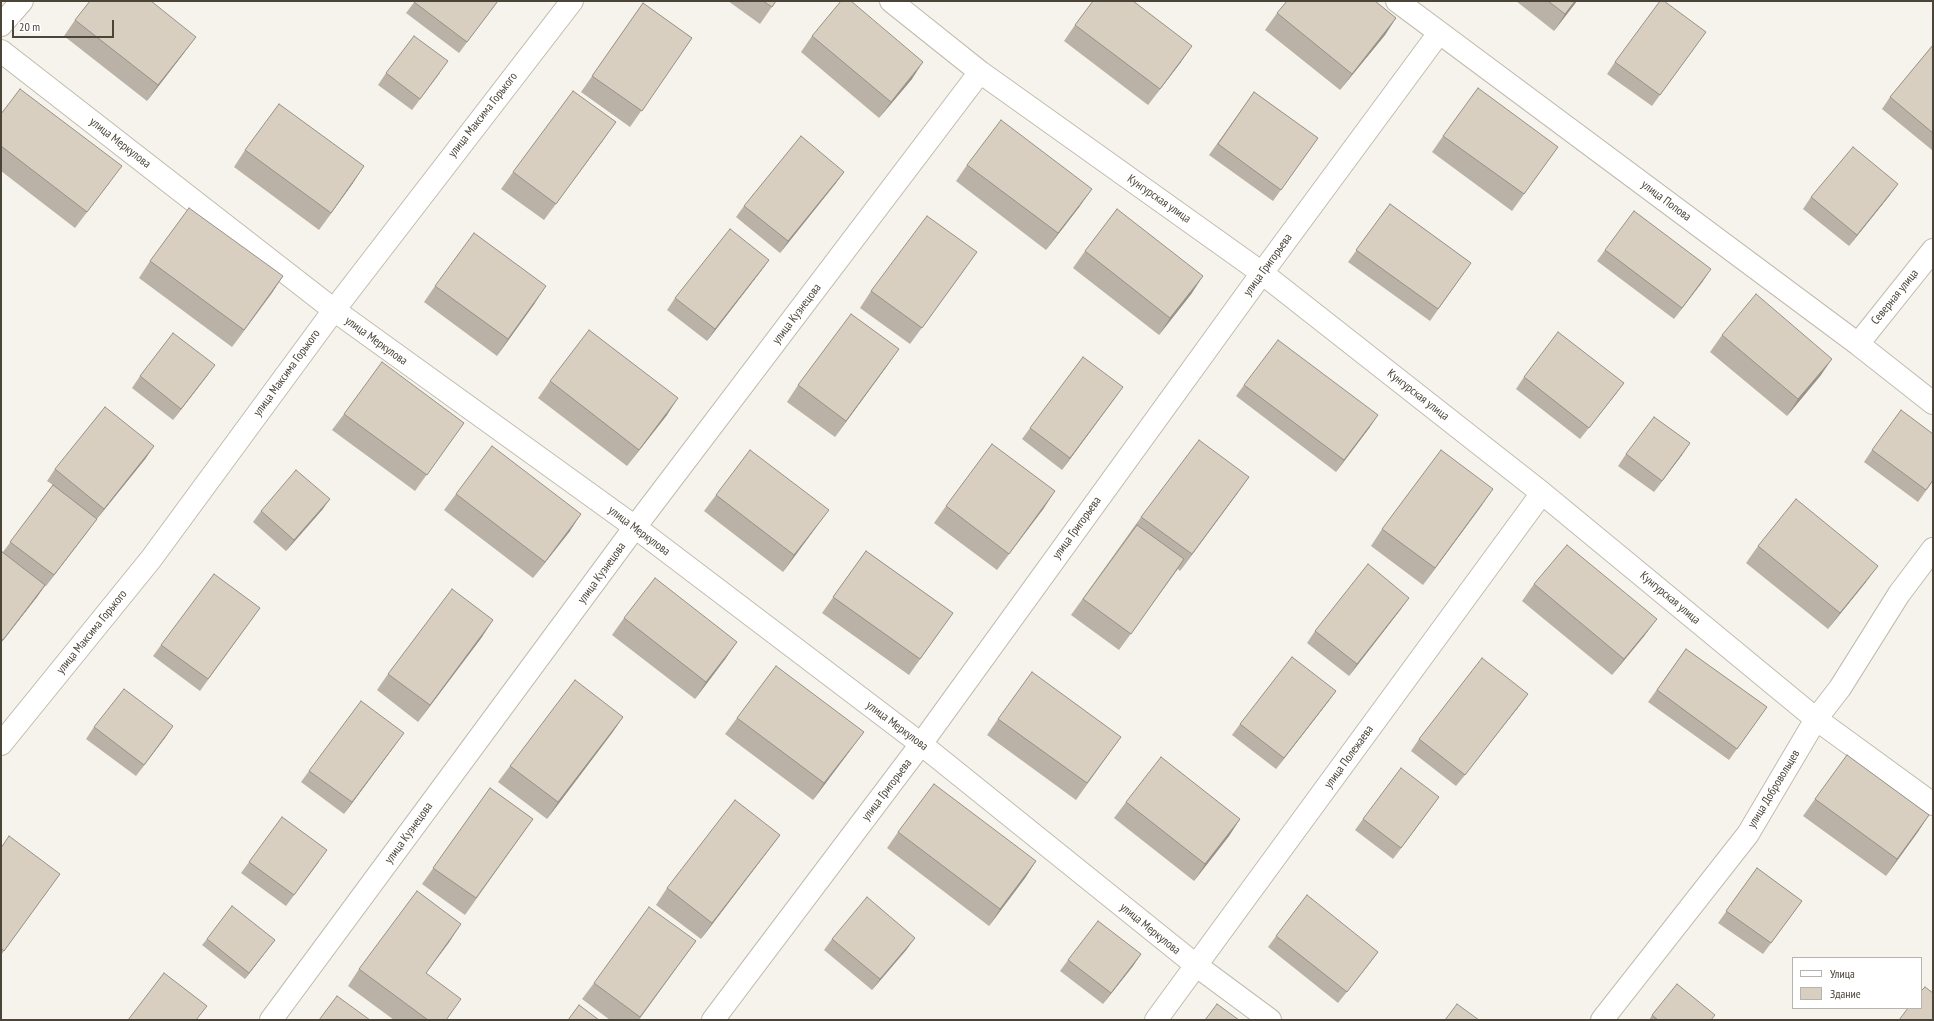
<!DOCTYPE html>
<html>
<head>
<meta charset="utf-8">
<style>
	body { margin:0 }
	#map { position:relative; width:1934px; height:1021px; overflow:hidden; background:#f6f3ec; font-family:"PT Sans Narrow",sans-serif }
	canvas { display:block }
	.frame { position:absolute; inset:0; border:2px solid #4b4439; pointer-events:none }
	.legend { position:absolute; left:1792px; top:957px; width:130px; height:52px; box-sizing:border-box; background:#fff; border:1px solid #b7b4b0; margin:0; padding:5px 7px; list-style:none; font-size:12px; color:#4b4439 }
	.legend li { display:flex; align-items:center; gap:8px; height:20px }
	.legend b { width:20px; border:1px solid #b7b4b0 }
	.scale { position:absolute; left:12px; top:20px; width:102px; height:18px; box-sizing:border-box; border:2px solid #4b4439; border-top:0; padding-left:5px; font-size:12px; line-height:14px; white-space:nowrap; color:#4b4439; -webkit-text-stroke:3px #fff; paint-order:stroke }
</style>
</head>
<body>
<div id="map">
<canvas width="1934" height="1021"></canvas>
<div class="frame"></div>
<ul class="legend">
<li><b style="height:5px;background:#fff"></b>Улица</li>
<li><b style="height:11px;background:#d8cfc1"></b>Здание</li>
</ul>
<div class="scale">20 m</div>
</div>
<script>
const g = document.querySelector('canvas').getContext('2d');
g.lineJoin = 'round';
function poly(rows) {
  const path = new Path2D();
  for (const r of rows) {
    path.moveTo(r[0], r[1]);
    for (let i = 2; i < r.length; i += 2) path.lineTo(r[i], r[i + 1]);
  }
  return path;
}
function strokePath(path, color, width, dash) {
  g.strokeStyle = color;
  g.lineWidth = width;
  g.lineCap = dash ? 'butt' : 'round';
  g.setLineDash(dash || []);
  g.stroke(path);
}
function paint(path, color) {
  g.fillStyle = color;
  g.fill(path, 'evenodd');
}
function write(font, color, halo, rows, align = 'center') {
  g.font = font + ' "PT Sans Narrow",sans-serif';
  g.lineWidth = 3;
  g.setLineDash([]);
  g.textBaseline = 'middle';
  g.strokeStyle = halo;
  g.fillStyle = color;
  for (const [text, x, y, turn = 0] of rows) {
    g.save();
    g.translate(x, y);
    g.rotate((+turn || 0) * Math.PI / 180);
    g.textAlign = isNaN(turn) ? turn : align;
    if (halo) g.strokeText(text, 0, 0);
    g.fillText(text, 0, 0);
    g.restore();
  }
}
const street = poly([
	[891,1,980,72,1262,273,1542,493,1816,719,1933,804],
	[1397,1,1858,344,1933,403],
	[1,25,22,1],
	[1,51,334,310,635,527,921,744,1197,966,1270,1020],
	[1858,344,1933,250],
	[1,744,151,559,334,310,572,1],
	[271,1020,635,527,980,72],
	[713,1020,921,744,1262,273,1439,33],
	[1156,1020,1542,493],
	[1602,1020,1748,834,1816,719,1840,688,1899,594,1933,549]
]);
const wall = poly([
	[415,1,498,1,459,53,406,13],
	[728,1,776,1,760,24],
	[1516,1,1577,1,1554,31],
	[643,3,692,38,630,127,581,92],
	[1277,13,1396,18,1385,35,1340,90,1265,30],
	[75,20,184,53,147,101,64,36],
	[1075,25,1181,62,1148,105,1064,41],
	[1706,32,1652,106,1607,74,1615,62],
	[812,36,912,79,879,118,801,52],
	[1933,45,1933,150,1932,150,1882,109,1890,97],
	[386,73,440,73,412,110,378,85],
	[1254,92,1318,138,1273,201,1209,155],
	[1,114,110,182,75,228,1,171],
	[1443,136,1558,147,1512,211,1432,152],
	[604,139,544,220,501,189,513,172],
	[245,150,353,183,319,230,234,167],
	[967,165,1080,206,1046,250,956,181],
	[844,172,836,183,780,253,736,217,744,206],
	[1890,195,1849,246,1803,209,1811,197],
	[1390,204,1471,263,1430,321,1348,262],
	[1605,250,1703,281,1674,319,1597,261],
	[1085,251,1192,293,1159,335,1073,268],
	[769,260,761,271,707,341,667,310,675,298],
	[150,261,283,276,232,347,139,278],
	[965,269,910,344,860,308,871,291],
	[435,286,535,303,497,356,424,302],
	[1722,335,1821,375,1787,416,1710,352],
	[887,366,835,437,787,402,798,385],
	[140,376,207,376,173,420,132,388],
	[1524,377,1624,383,1616,394,1580,439,1516,389],
	[550,381,667,415,627,466,538,398],
	[1244,385,1370,427,1336,472,1236,396],
	[1115,398,1062,470,1022,439,1030,428],
	[344,414,464,423,415,491,332,430],
	[1933,434,1933,481,1918,502,1864,462,1872,450],
	[1626,454,1682,455,1654,492,1618,466],
	[146,458,96,520,46,586,45,586,37,597,1,643,1,551,3,552,53,485,47,481,55,469],
	[1249,477,1180,571,1178,569,1119,650,1071,615,1141,517],
	[456,494,570,531,533,578,444,510],
	[716,495,817,526,783,572,704,511],
	[330,499,322,510,286,551,253,522,261,511],
	[1482,505,1423,585,1371,546,1382,529],
	[946,506,1044,508,997,570,934,523],
	[1758,546,1866,582,1828,629,1746,563],
	[866,551,953,613,909,675,822,613],
	[1534,584,1645,635,1612,675,1522,601],
	[260,608,200,691,153,656,161,645],
	[1401,609,1349,676,1307,643,1315,631],
	[624,618,726,658,695,699,612,635],
	[482,637,418,722,377,690,388,674],
	[1686,649,1767,707,1729,760,1648,702],
	[1336,691,1328,702,1276,769,1232,735,1240,724],
	[1520,705,1456,786,1411,751,1419,739],
	[623,717,612,733,547,819,498,782,510,766],
	[737,718,852,748,813,800,725,734],
	[998,719,1121,737,1076,800,987,735],
	[173,726,136,776,86,739,94,727],
	[396,744,344,814,301,782,309,771],
	[490,788,533,819,465,915,422,884],
	[1439,797,1393,859,1355,830,1363,819],
	[1815,799,1929,815,1886,876,1803,816],
	[1126,802,1240,819,1229,836,1194,881,1114,818],
	[898,832,1036,861,1025,878,989,926,887,848],
	[780,835,768,851,701,939,656,905,667,888],
	[1,848,48,890,1,955],
	[249,862,319,862,286,906,241,873],
	[1757,868,1802,901,1763,954,1718,923],
	[1276,936,1378,952,1370,963,1338,1003,1268,947],
	[207,939,275,940,245,979,202,945],
	[832,939,907,949,872,990,824,950],
	[450,941,426,973,446,1020,394,1020,348,986,359,969],
	[696,941,639,1020,610,1020,582,999,594,983],
	[1141,954,1133,966,1103,1004,1060,971,1068,960],
	[1652,1015,1711,1020,1649,1020]
]);
const shadedWall = poly([
	[1575,1,1577,1,1554,31,1565,14],
	[1396,18,1385,35,1340,90,1352,74],
	[196,37,184,53,147,101,158,85],
	[1192,46,1181,62,1148,105,1160,89],
	[923,62,912,79,879,118,891,102],
	[616,122,604,139,544,220,556,204],
	[364,166,353,183,319,230,331,213],
	[844,172,836,183,780,253,788,241],
	[1898,184,1890,195,1849,246,1857,235],
	[1092,189,1080,206,1046,250,1058,233],
	[769,260,761,271,707,341,715,329],
	[1711,269,1703,281,1674,319,1682,308],
	[283,276,272,293,232,347,244,330],
	[1203,276,1192,293,1159,335,1170,318],
	[546,286,535,303,497,356,508,339],
	[899,349,887,366,835,437,846,421],
	[1832,359,1821,375,1787,416,1798,399],
	[215,365,207,376,173,420,181,409],
	[1123,387,1115,398,1062,470,1070,458],
	[678,398,667,415,627,466],
	[1378,415,1370,427,1336,472,1344,460],
	[1690,443,1682,455,1654,492,1662,481],
	[154,446,146,458,96,520,104,509],
	[1249,477,1237,494,1180,571,1192,554],
	[1493,489,1482,505,1423,585,1435,568],
	[1055,491,1044,508,997,570,1009,554],
	[330,499,322,510,286,551,294,540],
	[829,510,817,526,783,572,794,555],
	[581,514,570,531,533,578],
	[97,519,89,530,46,586,54,575],
	[1878,566,1866,582,1828,629,1840,613],
	[45,585,37,597,1,643,3,640],
	[1409,598,1401,609,1349,676,1357,664],
	[1657,619,1645,635,1612,675,1624,659],
	[493,620,482,637,418,722,430,705],
	[737,642,726,658,695,699,706,682],
	[1336,691,1328,702,1276,769,1284,758],
	[1528,694,1520,705,1456,786,1465,775],
	[623,717,612,733,547,819,558,802],
	[173,726,165,738,136,776,144,765],
	[864,732,813,800,824,783],
	[404,733,396,744,344,814,352,802],
	[1439,797,1431,808,1393,859,1401,848],
	[1929,815,1918,832,1886,876,1897,859],
	[1240,819,1229,836,1194,881,1205,864],
	[780,835,768,851,701,939,712,923],
	[1036,861,1025,878,989,926,1000,909],
	[60,874,48,890,1,955,4,951],
	[461,924,450,941,414,989,426,973],
	[915,938,907,949,872,990,880,979],
	[275,940,271,945,245,979,249,973],
	[1141,954,1133,966,1103,1004,1111,993]
]);
const building = poly([
	[90,1,151,1,196,37,158,85,75,20,90,1],
	[415,1,498,1,467,42,414,2,415,1],
	[763,1,776,1,772,7,763,1],
	[841,1,851,1,923,62,891,102,812,36,841,1],
	[1093,1,1133,1,1192,46,1160,89,1075,25,1093,1],
	[1287,1,1375,1,1396,18,1352,74,1277,13,1287,1],
	[1548,1,1575,1,1565,14,1548,1],
	[1660,1,1664,1,1706,32,1660,95,1615,62,1660,1],
	[643,3,692,38,642,111,592,76,643,3],
	[414,36,448,61,420,99,386,73,414,36],
	[1933,45,1933,133,1890,97,1933,45],
	[1478,88,1558,147,1524,194,1443,136,1478,88],
	[20,89,122,166,87,212,1,146,1,114,20,89],
	[573,91,616,122,556,204,513,172,573,91],
	[1254,92,1318,138,1281,190,1218,144,1254,92],
	[279,104,364,166,331,213,245,150,279,104],
	[1001,120,1092,189,1058,233,967,165,1001,120],
	[801,136,844,172,788,241,744,206,801,136],
	[1853,147,1898,184,1857,235,1811,197,1853,147],
	[1390,204,1471,263,1438,309,1356,250,1390,204],
	[189,208,283,276,244,330,150,261,189,208],
	[1117,209,1203,276,1170,318,1085,251,1117,209],
	[1634,211,1711,269,1682,308,1605,250,1634,211],
	[927,216,977,252,922,328,871,291,927,216],
	[730,229,769,260,715,329,675,298,730,229],
	[474,233,546,286,508,339,435,286,474,233],
	[1756,294,1832,359,1798,399,1722,335,1756,294],
	[851,314,899,349,846,421,798,385,851,314],
	[589,330,678,398,639,450,550,381,589,330],
	[1558,332,1624,383,1589,428,1524,377,1558,332],
	[173,333,215,365,181,409,140,376,173,333],
	[1278,340,1378,415,1344,460,1244,385,1278,340],
	[1083,357,1123,387,1070,458,1030,428,1083,357],
	[382,362,464,423,427,475,344,414,382,362],
	[105,407,154,446,104,509,55,469,105,407],
	[1901,410,1933,434,1933,480,1926,490,1872,450,1901,410],
	[1654,417,1690,443,1662,481,1626,454,1654,417],
	[1199,440,1249,477,1192,554,1141,517,1199,440],
	[992,444,1055,491,1009,554,946,506,992,444],
	[492,446,581,514,545,562,456,494,492,446],
	[750,450,829,510,794,555,716,495,750,450],
	[1441,450,1493,489,1435,568,1382,529,1441,450],
	[296,470,330,499,294,540,261,511,296,470],
	[53,485,97,519,54,575,10,542,53,485],
	[1796,499,1878,566,1840,613,1758,546,1796,499],
	[1137,525,1184,559,1131,634,1083,599,1137,525],
	[1567,545,1657,619,1624,659,1534,584,1567,545],
	[1,551,45,585,3,640,1,639,1,551],
	[866,551,953,613,920,659,833,597,866,551],
	[1368,564,1409,598,1357,664,1315,631,1368,564],
	[214,574,260,608,208,679,161,645,214,574],
	[655,578,737,642,706,682,624,618,655,578],
	[452,589,493,620,430,705,388,674,452,589],
	[1686,649,1767,707,1737,749,1657,690,1686,649],
	[1292,657,1336,691,1284,758,1240,724,1292,657],
	[1482,658,1528,694,1465,775,1419,739,1482,658],
	[776,666,864,732,824,783,737,718,776,666],
	[1032,672,1121,737,1087,783,998,719,1032,672],
	[575,680,623,717,558,802,510,766,575,680],
	[124,689,173,726,144,765,94,727,124,689],
	[361,701,404,733,352,802,309,771,361,701],
	[1847,755,1929,815,1897,859,1815,799,1847,755],
	[1161,757,1240,819,1205,864,1126,802,1161,757],
	[1401,768,1439,797,1401,848,1363,819,1401,768],
	[934,784,1036,861,1000,909,898,832,934,784],
	[490,788,533,819,476,898,433,868,490,788],
	[735,800,780,835,712,923,667,888,735,800],
	[282,817,327,850,294,895,249,862,282,817],
	[9,836,60,874,4,951,1,948,1,848,9,836],
	[1757,868,1802,901,1771,943,1726,911,1757,868],
	[417,891,461,924,426,973,461,999,446,1020,428,1020,359,969,417,891],
	[1307,895,1378,952,1347,992,1276,936,1307,895],
	[867,897,915,938,880,979,832,939,867,897],
	[232,906,275,940,249,973,207,939,232,906],
	[649,907,696,941,640,1017,594,983,649,907],
	[1098,921,1141,954,1111,993,1068,960,1098,921],
	[164,973,207,1006,196,1020,128,1020,164,973],
	[1677,984,1715,1015,1711,1020,1658,1020,1652,1015,1677,984],
	[1925,987,1933,993,1933,1020,1899,1020,1908,1008,1921,1008,1921,991,1925,987],
	[337,996,370,1020,319,1020,337,996],
	[1217,1004,1239,1020,1205,1020,1217,1004],
	[1457,1004,1479,1020,1445,1020,1457,1004],
	[579,1005,599,1020,568,1020,579,1005]
]);
const streetNames = [
	["улица Максима Горького",483,115,-52],
	["улица Меркулова",120,143,38],
	["Кунгурская улица",1159,199,35],
	["улица Попова",1666,201,37],
	["улица Григорьева",1268,265,-54],
	["Северная улица",1895,297,-51],
	["улица Кузнецова",797,314,-53],
	["улица Меркулова",376,341,36],
	["улица Максима Горького",287,373,-54],
	["Кунгурская улица",1418,395,38],
	["улица Григорьева",1077,528,-54],
	["улица Меркулова",639,531,37],
	["улица Кузнецова",602,573,-54],
	["Кунгурская улица",1670,598,40],
	["улица Максима Горького",92,632,-51],
	["улица Меркулова",897,726,37],
	["улица Полежаева",1349,757,-54],
	["улица Добровольцев",1774,789,-59],
	["улица Григорьева",887,790,-53],
	["улица Кузнецова",409,833,-54],
	["улица Меркулова",1150,929,39]
];
strokePath(street, '#c2bbae', 24);
strokePath(street, '#fff', 22);
paint(wall, '#bab2a6');
paint(shadedWall, '#979187');
paint(building, '#d8cfc1');
strokePath(building, '#979187', 1);
write('12px', '#4b4439', '#fff', streetNames);
</script>
</body>
</html>
